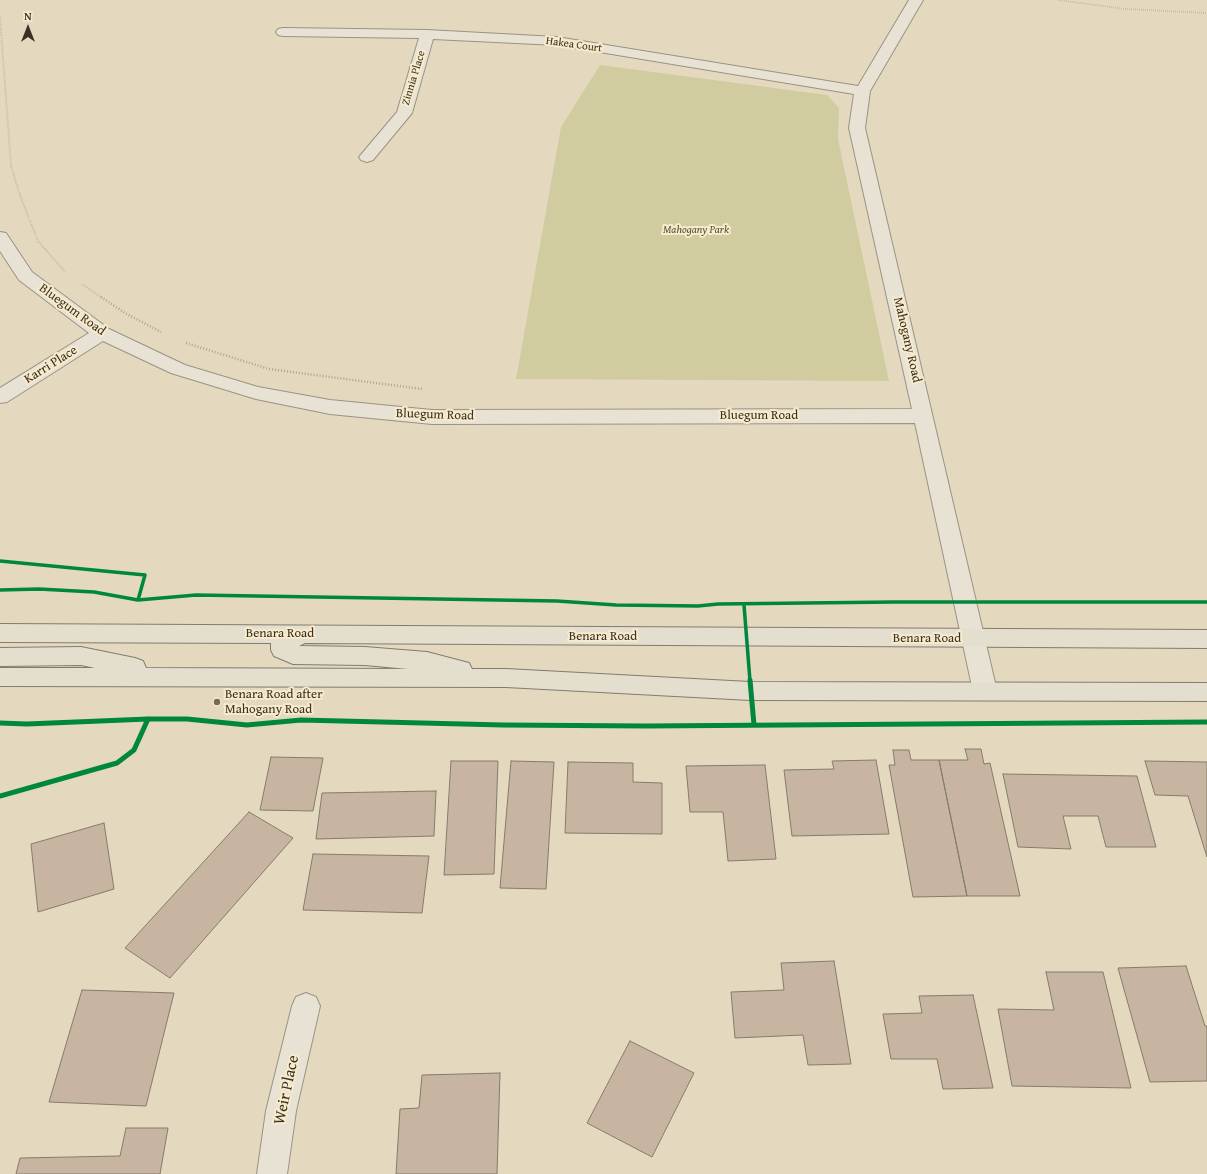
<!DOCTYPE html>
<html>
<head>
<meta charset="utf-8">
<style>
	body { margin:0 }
	#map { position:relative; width:1207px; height:1174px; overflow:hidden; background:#e4d9be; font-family:"Gentium Book Plus",serif }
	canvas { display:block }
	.north { position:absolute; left:8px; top:8px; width:40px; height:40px; -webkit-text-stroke:3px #f7ebcb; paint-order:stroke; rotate:0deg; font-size:11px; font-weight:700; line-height:16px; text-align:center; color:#3b3025 }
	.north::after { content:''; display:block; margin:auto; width:14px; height:18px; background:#3b3025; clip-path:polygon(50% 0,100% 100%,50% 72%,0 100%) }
</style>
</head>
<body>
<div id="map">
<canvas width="1207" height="1174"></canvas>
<div class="north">N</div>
</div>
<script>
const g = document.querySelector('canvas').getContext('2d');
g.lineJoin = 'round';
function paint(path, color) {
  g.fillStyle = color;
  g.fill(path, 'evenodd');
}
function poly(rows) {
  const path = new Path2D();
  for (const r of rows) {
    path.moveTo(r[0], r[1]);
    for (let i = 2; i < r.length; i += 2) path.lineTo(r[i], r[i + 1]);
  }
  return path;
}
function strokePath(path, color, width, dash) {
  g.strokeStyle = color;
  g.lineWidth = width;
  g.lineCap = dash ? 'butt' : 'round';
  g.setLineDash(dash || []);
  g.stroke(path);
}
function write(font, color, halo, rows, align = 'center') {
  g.font = font + ' "Gentium Book Plus",serif';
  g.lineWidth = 4;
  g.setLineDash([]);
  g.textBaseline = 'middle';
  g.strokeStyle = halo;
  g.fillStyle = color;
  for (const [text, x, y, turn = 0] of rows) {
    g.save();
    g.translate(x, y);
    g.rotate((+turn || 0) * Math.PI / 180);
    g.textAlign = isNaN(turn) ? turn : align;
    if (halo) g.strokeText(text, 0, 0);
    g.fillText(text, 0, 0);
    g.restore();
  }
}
const green = poly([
	[600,65,827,95,839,108,838,139,889,381,516,379,561,127]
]);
const building = poly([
	[965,749,981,749,984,764,990,763,1020,896,967,896,939,760,968,760,965,749],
	[893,750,909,750,911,760,939,760,967,896,913,897,889,765,895,765,893,750],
	[271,757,323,758,313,811,260,810,271,757],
	[876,760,889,834,792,836,784,770,834,769,832,761,876,760],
	[451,761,498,761,494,874,444,875,451,761],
	[511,761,554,762,546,889,500,888,511,761],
	[1145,761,1207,762,1207,857,1188,796,1155,795,1145,761],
	[568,762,633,763,633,782,662,783,662,834,565,833,568,762],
	[765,765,776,859,728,861,723,812,690,812,686,766,765,765],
	[1003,774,1137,776,1156,847,1106,847,1098,816,1063,816,1071,849,1018,847,1003,774],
	[436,791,434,836,316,839,322,793,436,791],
	[249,812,293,838,170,978,125,948,249,812],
	[104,823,114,889,38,912,31,844,104,823],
	[313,854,429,856,422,913,303,910,313,854],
	[834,961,851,1064,808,1065,803,1035,735,1038,731,992,784,990,781,963,834,961],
	[1186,966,1205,1026,1207,1026,1207,1081,1150,1082,1118,968,1186,966],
	[1046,972,1103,972,1131,1088,1012,1086,998,1009,1054,1010,1046,972],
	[82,990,174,993,146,1106,49,1102,82,990],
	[973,995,993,1088,943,1089,937,1059,891,1059,883,1014,922,1013,919,996,973,995],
	[630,1041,694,1073,652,1157,587,1123,630,1041],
	[500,1073,497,1174,396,1174,400,1109,419,1108,422,1075,500,1073],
	[126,1128,168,1128,160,1174,16,1174,20,1158,120,1156,126,1128]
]);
const pathFar1 = poly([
	[1058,0,1126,9,1207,13],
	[0,16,11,166,21,198,38,241,65,272],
	[82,284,102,298]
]);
const path = poly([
	[101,297,125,313,161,332],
	[186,343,269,369,422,389]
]);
const street = poly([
	[909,0,923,0,870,91,865,128,997,691,993,698,985,700,977,698,973,691,915,423,432,424,330,414,256,399,171,373,103,341,7,402,0,403,0,388,89,333,19,280,0,251,0,232,6,233,32,272,109,329,185,365,258,387,330,400,432,410,912,409,849,128,854,94,557,45,433,39,412,113,373,160,367,162,361,160,359,157,397,112,419,38,283,36,278,35,276,32,278,29,283,28,427,30,557,37,858,86,909,0],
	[306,993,316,997,320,1006,296,1111,287,1174,257,1174,266,1111,292,1006,296,997,306,993]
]);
const primary = poly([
	[0,624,1207,630,1207,648,305,643,299,646,365,647,427,652,469,663,472,669,506,669,750,682,1207,683,1207,701,750,700,506,687,0,686,0,668,95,668,81,665,0,666,0,648,81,647,135,658,143,661,146,668,408,669,365,665,293,664,274,656,271,650,271,643,0,642,0,624]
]);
const cyclewayFar1 = poly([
	[0,561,145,575,138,600],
	[0,590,39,589,94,592,138,600,196,595,557,601,616,605,698,606,718,604,893,602,1207,602],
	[744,605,750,681]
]);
const cycleway = poly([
	[750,680,754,725],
	[0,723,27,724,148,719,187,719,247,725,301,720,503,725,646,726,1207,722],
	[0,796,117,763,134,750,148,719]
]);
const markers = [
	[217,702,4,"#766b5b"]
];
const farStreetnames = [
	["Hakea Court",574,45,8],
	["Zinnia Place",414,78,-73]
];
const farParknames = [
	["Mahogany Park",696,230]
];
const streetNames = [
	["Bluegum Road",72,310,36],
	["Mahogany Road",907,340,77],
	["Karri Place",51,365,-32],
	["Bluegum Road",435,415,2],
	["Bluegum Road",759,416],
	["Benara Road",280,634],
	["Benara Road",603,637],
	["Benara Road",927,639]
];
const poiNames = [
	["Benara Road after",225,695],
	["Mahogany Road",225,710]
];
const nearStreetnames = [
	["Weir Place",287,1090,-78]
];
paint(green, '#d1cc9f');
paint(building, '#c7b5a1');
strokePath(building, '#837c6e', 1);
strokePath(street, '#9a9383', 2);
strokePath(primary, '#837c6e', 2);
strokePath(pathFar1, '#aba59a', 2, [0.5, 1.5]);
strokePath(path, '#aba59a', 2.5, [1, 2]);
paint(street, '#e8e2d5');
paint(primary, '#e4dece');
strokePath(cyclewayFar1, '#00873e', 3.5);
strokePath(cycleway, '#00873e', 5);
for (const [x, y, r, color] of markers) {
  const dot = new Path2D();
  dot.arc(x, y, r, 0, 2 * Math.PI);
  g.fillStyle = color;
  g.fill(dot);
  strokePath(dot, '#f7ebcb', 1.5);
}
write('11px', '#3b3025', '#f7ebcb', farStreetnames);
write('italic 11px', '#564d38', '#f7ebcb', farParknames);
write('13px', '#3b3025', '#f7ebcb', streetNames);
write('13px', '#3b3025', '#f7ebcb', poiNames, 'left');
write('16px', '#3b3025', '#f7ebcb', nearStreetnames);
</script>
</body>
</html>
